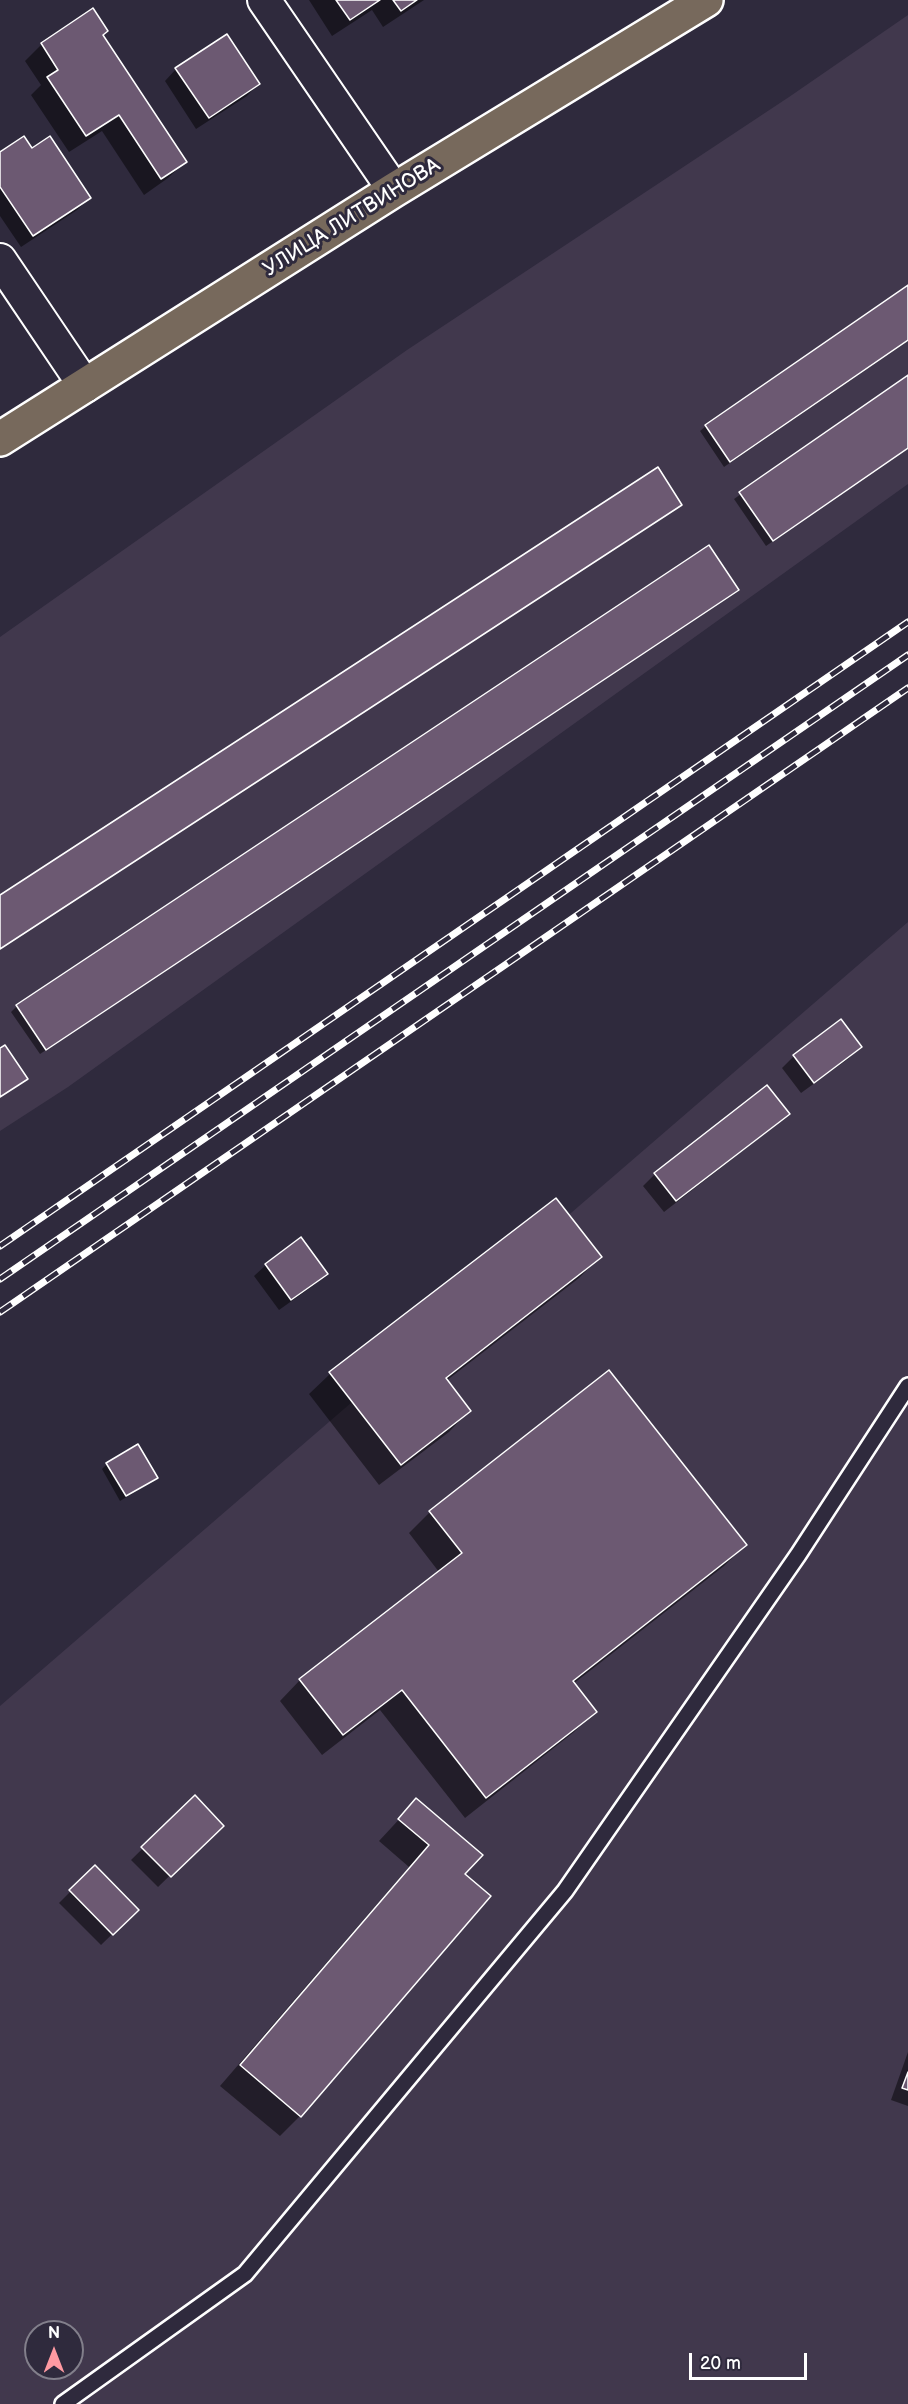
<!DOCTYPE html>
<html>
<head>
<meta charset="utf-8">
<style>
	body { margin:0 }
	#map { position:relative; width:908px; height:2404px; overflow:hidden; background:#2f2a3d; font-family:"Balsamiq Sans",sans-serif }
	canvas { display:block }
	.north { position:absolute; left:24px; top:2320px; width:60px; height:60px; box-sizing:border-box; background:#2f2a3d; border:2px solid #827f8b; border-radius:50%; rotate:0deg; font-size:16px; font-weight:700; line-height:24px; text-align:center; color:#fff }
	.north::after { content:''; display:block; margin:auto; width:21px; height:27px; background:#ff9aa2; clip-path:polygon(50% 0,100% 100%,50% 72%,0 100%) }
	.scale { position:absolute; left:689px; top:2353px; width:118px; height:27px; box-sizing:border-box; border:3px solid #fff; border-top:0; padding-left:8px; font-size:18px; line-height:21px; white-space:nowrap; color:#fff; -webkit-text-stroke:4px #2f2a3d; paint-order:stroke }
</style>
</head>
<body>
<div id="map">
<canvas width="908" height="2404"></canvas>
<div class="north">N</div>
<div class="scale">20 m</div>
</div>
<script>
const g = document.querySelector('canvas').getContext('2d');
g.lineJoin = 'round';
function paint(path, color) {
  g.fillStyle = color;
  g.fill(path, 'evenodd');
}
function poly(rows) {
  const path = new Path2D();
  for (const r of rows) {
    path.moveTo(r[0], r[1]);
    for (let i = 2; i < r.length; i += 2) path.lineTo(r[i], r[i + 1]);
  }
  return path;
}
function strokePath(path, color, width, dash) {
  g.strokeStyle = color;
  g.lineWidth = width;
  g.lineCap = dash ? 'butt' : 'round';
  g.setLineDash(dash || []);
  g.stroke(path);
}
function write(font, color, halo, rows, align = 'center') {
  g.font = font + ' "Balsamiq Sans",sans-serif';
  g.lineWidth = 6;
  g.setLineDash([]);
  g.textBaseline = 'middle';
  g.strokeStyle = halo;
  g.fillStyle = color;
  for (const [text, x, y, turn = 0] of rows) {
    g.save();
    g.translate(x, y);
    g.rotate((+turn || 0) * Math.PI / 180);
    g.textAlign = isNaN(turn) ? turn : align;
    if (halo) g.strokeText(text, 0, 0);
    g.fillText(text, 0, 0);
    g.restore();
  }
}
const built = poly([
	[908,15,908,484,68,1087,0,1131,0,637,407,350,789,97],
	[908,922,908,2404,0,2404,0,1706],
	[36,2332,72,2332,72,2368,36,2368]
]);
const shadow = poly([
	[309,0,424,0,383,27,372,10,332,36],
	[93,10,101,36,185,162,168,178,144,195,102,131,69,152,31,95,41,85,25,61,42,44],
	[176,69,258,84,247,96,196,129,165,81],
	[0,154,89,198,77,210,21,247,0,216],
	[908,287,908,341,724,467,700,431,706,426],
	[908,377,908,448,766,546,734,499],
	[681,505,675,510,0,949,0,897],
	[709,547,737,590,731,595,40,1054,11,1012,17,1006],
	[841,1021,860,1047,848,1059,801,1093,782,1068,794,1056],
	[788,1113,776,1125,664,1212,643,1186,655,1174],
	[556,1200,600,1257,579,1278,446,1381,469,1411,449,1432,379,1485,309,1394,330,1374],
	[266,1265,326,1273,314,1285,279,1310,254,1276],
	[107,1464,156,1478,150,1483,120,1501,102,1469],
	[430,1512,745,1545,724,1566,573,1684,595,1711,574,1732,465,1818,380,1710,322,1755,280,1701,300,1680,439,1572,409,1533],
	[195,1797,221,1826,158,1887,131,1860],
	[417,1800,463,1874,300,2116,280,2136,220,2086,409,1867,379,1841],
	[95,1867,137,1910,101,1945,59,1903],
	[908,2052,908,2106,891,2100]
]);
const building = poly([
	[336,0,380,0,350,20,336,0],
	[393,0,417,0,401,11,393,0],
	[93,8,108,31,103,35,187,162,161,179,119,115,86,136,47,77,58,70,41,43,93,8],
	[227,34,260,84,209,118,175,68,227,34],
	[24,136,32,148,50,136,91,198,33,236,0,187,0,152,24,136],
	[908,285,908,340,730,462,705,425,908,285],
	[908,375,908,448,773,541,739,492,908,375],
	[658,467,682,505,0,949,0,895,658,467],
	[709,545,739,590,46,1050,16,1005,709,545],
	[841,1019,862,1047,814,1083,793,1055,841,1019],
	[5,1045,28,1079,0,1097,0,1048,5,1045],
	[767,1085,790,1114,676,1201,654,1173,767,1085],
	[556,1198,602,1257,446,1378,471,1411,401,1465,329,1372,556,1198],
	[301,1237,328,1274,291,1300,265,1264,301,1237],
	[609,1370,747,1545,573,1681,597,1712,486,1798,402,1690,343,1735,299,1679,462,1553,429,1511,609,1370],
	[138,1444,158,1478,126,1496,106,1463,138,1444],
	[195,1795,224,1826,171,1877,141,1847,195,1795],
	[416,1798,483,1855,465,1874,491,1896,301,2117,240,2065,429,1845,398,1819,416,1798],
	[95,1865,139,1910,113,1935,69,1890,95,1865],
	[908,2072,908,2090,902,2088,908,2072]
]);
const lane = poly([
	[63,2404,245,2274,565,1891,798,1555,908,1386]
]);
const street = poly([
	[264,0,394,190],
	[0,260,85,386]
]);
const primary = poly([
	[0,439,394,190,706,0]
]);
const rail = poly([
	[0,1246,908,622],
	[0,1279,908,655],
	[0,1312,908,688]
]);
const streetNames = [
	["УЛИЦА ЛИТВИНОВА",352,218,-32]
];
paint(built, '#41384d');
paint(shadow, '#0007');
paint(building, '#6c5972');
strokePath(building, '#fff', 1.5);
strokePath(lane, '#fff', 20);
strokePath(street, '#fff', 36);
strokePath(primary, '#fff', 38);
strokePath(lane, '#2f2a3d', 15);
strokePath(street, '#2f2a3d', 32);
strokePath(primary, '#77695c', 33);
strokePath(rail, '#fff', 7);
strokePath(rail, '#2f2a3d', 4.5, [14]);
write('21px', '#fff', '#2f2a3d', streetNames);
</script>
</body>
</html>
